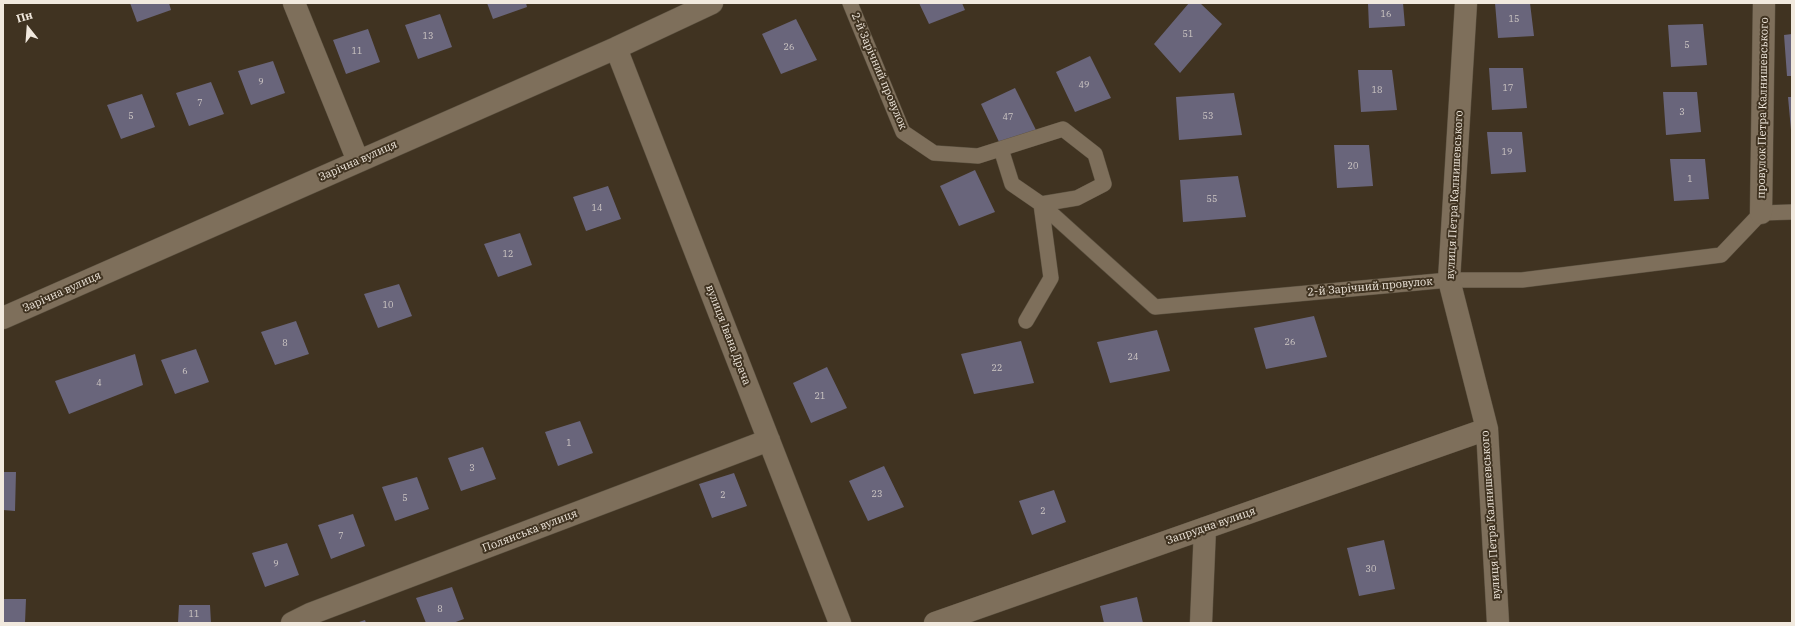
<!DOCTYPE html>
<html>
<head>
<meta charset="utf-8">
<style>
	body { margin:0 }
	#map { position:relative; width:1795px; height:626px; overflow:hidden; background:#403321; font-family:"IBM Plex Serif",serif }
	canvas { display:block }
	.frame { position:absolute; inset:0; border:4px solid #f1e9de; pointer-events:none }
	.north { position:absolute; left:8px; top:8px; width:40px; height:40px; -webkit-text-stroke:3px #403321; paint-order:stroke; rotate:343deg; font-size:11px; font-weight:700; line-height:16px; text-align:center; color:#f1e9de }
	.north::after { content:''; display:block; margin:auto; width:14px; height:18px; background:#f1e9de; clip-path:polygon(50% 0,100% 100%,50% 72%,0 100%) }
</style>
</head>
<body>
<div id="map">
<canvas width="1795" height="626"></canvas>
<div class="frame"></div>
<div class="north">Пн</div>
</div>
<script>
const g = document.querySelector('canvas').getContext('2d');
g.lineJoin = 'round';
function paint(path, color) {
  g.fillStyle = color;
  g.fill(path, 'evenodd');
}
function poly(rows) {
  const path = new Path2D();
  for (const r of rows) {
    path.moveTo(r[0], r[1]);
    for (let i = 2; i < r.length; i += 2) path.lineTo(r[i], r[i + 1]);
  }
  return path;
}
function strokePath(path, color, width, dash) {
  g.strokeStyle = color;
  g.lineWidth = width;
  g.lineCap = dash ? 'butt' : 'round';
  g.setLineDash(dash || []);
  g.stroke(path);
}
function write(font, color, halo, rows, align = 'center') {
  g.font = font + ' "IBM Plex Serif",serif';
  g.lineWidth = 4;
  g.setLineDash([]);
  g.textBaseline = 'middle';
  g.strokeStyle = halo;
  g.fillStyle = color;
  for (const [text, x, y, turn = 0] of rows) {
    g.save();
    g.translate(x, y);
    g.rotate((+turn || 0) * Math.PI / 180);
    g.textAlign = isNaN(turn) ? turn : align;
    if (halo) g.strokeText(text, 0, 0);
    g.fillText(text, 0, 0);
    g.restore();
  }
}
const building = poly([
	[130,3,169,3,171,10,137,22],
	[487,3,526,3,527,7,493,19],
	[919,3,962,3,965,10,929,24],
	[1189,3,1200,3,1222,24,1180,73,1154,44],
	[1368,3,1403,3,1405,26,1369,28],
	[1495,3,1530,3,1534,36,1498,38],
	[440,14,452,47,418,59,405,25],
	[796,19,817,60,781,74,762,34],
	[1703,24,1707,65,1671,67,1668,25],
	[368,29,380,62,346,74,333,40],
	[1792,34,1792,76,1787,76,1784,35],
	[1090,56,1111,98,1075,112,1056,72],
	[273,61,285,93,251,105,238,71],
	[1489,68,1523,68,1527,108,1492,110],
	[1358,70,1392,70,1397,110,1361,112],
	[211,82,224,114,189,126,176,93],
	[1015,88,1036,130,1000,144,981,104],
	[1663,92,1697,92,1701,132,1666,135],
	[1234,93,1242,135,1179,140,1176,97],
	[142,94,155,127,121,139,107,105],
	[1788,97,1792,97,1792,130,1791,130],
	[1487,132,1522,132,1526,172,1491,174],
	[1334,145,1369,145,1373,186,1337,188],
	[1670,159,1705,159,1709,199,1674,201],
	[975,170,995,212,959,226,940,186],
	[1238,176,1246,217,1183,222,1180,180],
	[608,186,621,219,586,231,573,197],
	[520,233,532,265,498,277,484,244],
	[399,284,412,316,378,328,364,294],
	[1314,316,1327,357,1266,369,1254,328],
	[296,321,309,354,275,365,261,332],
	[1157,330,1170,371,1110,383,1097,342],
	[1021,341,1034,383,974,394,961,354],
	[196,349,209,382,175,394,161,360],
	[135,354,143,385,69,414,55,381],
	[827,367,847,408,811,423,793,383],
	[580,421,593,453,558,466,545,432],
	[483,447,496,479,461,491,448,458],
	[884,466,904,507,868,521,849,481],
	[3,472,16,472,15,511,3,510],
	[734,473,747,506,712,518,699,484],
	[417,477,429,509,395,521,382,487],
	[1054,490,1066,522,1032,535,1019,501],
	[353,514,365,546,331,559,318,525],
	[1384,540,1395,589,1359,596,1347,548],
	[287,543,299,575,265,587,252,553],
	[452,587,464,619,453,623,426,623,416,598],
	[1137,597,1143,623,1104,623,1100,606],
	[3,599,26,599,25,623,3,623],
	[179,605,210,605,211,623,178,623],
	[365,620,366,623,356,623]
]);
const lane = poly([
	[850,3,903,132,934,153,978,156,1063,129,1095,154,1104,184,1077,198,1041,204,1051,278,1026,321],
	[1001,149,1012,184,1041,204,1155,307,1449,280,1522,280,1721,255,1761,213,1792,212]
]);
const street = poly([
	[294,3,358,161],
	[1466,3,1449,280,1487,429,1498,623],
	[616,48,840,623],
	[1761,213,1764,3],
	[3,318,616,48,712,3],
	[292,623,310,614,769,440],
	[935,623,1487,429],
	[1201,623,1205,528]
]);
const numberNames = [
	["16",1386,14],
	["15",1514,19],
	["51",1188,34],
	["13",428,36],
	["5",1687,45],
	["26",789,47],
	["11",357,51],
	["9",261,82],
	["49",1084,85],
	["17",1508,88],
	["18",1377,90],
	["7",200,103],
	["3",1682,112],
	["5",131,116],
	["53",1208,116],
	["47",1008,117],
	["19",1507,152],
	["20",1353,166],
	["1",1690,179],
	["55",1212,199],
	["14",597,208],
	["12",508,254],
	["10",388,305],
	["26",1290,342],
	["8",285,343],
	["24",1133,357],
	["22",997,368],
	["6",185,371],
	["4",99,383],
	["21",820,396],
	["1",569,443],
	["3",472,468],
	["23",877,494],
	["2",723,495],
	["5",405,498],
	["2",1043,511],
	["7",341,536],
	["9",276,564],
	["30",1371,569],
	["8",440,609],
	["11",194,614]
];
const streetNames = [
	["2-й Зарічний провулок",879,71,67],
	["провулок Петра Калнишевського",1763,108,-89],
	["Зарічна вулиця",358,161,-24],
	["вулиця Петра Калнишевського",1455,195,-87],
	["2-й Зарічний провулок",1370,287,-5],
	["Зарічна вулиця",62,292,-24],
	["вулиця Івана Драча",728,335,69],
	["вулиця Петра Калнишевського",1491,515,-94],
	["Запрудна вулиця",1211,526,-19],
	["Полянська вулиця",530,531,-21]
];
paint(building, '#69657b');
strokePath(lane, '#5b5140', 16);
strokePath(street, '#5b5140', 23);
strokePath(lane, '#7e6f5b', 15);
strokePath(street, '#7e6f5b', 22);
write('9px', '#cfc8c5', null, numberNames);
write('11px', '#f1e9de', '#403321', streetNames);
</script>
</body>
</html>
